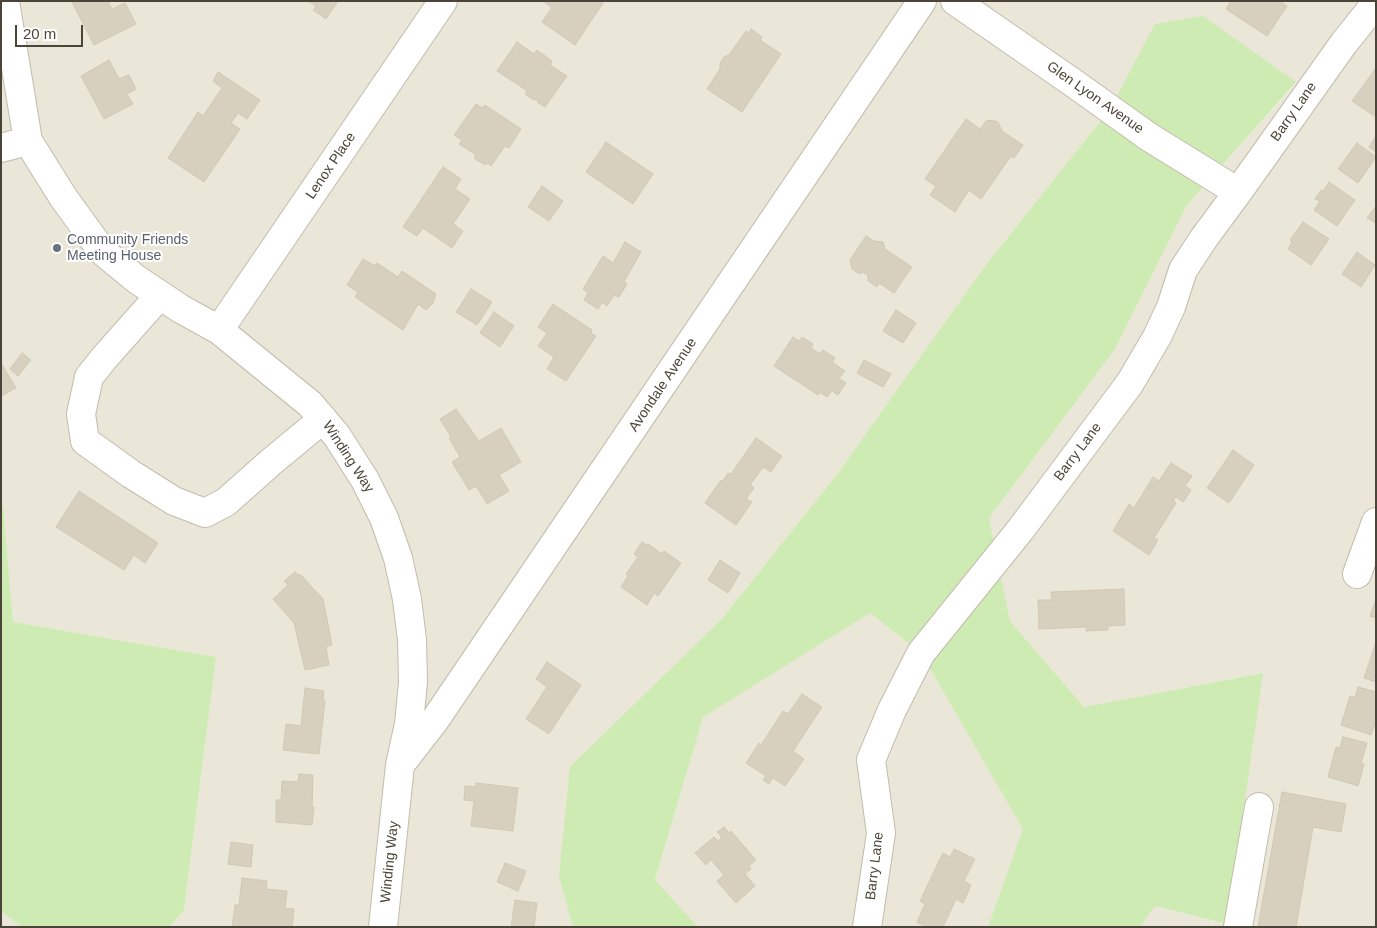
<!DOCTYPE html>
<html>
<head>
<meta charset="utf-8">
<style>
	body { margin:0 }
	#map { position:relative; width:1377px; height:928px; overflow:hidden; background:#f6f3eb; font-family:Helvetica,sans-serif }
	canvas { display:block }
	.frame { position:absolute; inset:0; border:2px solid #4a4538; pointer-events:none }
	.scale { position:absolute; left:15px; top:25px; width:68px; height:22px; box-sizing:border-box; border:2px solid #4a4538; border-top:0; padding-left:6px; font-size:15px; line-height:18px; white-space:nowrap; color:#4a4538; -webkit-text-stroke:4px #fff; paint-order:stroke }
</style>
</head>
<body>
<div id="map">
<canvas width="1377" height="928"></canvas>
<div class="frame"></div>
<div class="scale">20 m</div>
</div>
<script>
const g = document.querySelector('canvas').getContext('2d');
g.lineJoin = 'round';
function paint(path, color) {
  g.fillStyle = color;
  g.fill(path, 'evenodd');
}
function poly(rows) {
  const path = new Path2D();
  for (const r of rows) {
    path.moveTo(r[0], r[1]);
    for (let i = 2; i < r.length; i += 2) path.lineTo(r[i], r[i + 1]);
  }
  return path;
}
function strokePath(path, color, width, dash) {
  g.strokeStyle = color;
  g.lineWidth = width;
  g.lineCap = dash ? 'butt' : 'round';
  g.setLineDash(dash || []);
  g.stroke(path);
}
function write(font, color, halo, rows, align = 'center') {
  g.font = font + ' Helvetica,sans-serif';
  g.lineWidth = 4;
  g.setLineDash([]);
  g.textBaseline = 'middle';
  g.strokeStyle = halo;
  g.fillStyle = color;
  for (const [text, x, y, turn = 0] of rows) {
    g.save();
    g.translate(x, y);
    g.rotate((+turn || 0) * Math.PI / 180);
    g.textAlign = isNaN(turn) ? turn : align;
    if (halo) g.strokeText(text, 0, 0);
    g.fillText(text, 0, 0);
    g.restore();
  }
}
const residential = poly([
	[1,1,1376,1,1376,927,1140,927,1155,906,1226,924,1262,673,1084,707,1010,621,989,518,1115,349,1187,205,1296,83,1110,109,985,266,838,473,721,620,559,877,573,927,169,927,184,910,216,657,13,622,3,505,1,502],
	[870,613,921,653,1024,829,988,927,698,927,655,881,703,716],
	[1,911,22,927,1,927]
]);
const green = poly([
	[1203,16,1296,82,1187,205,1115,349,989,518,1010,621,1084,707,1263,673,1227,924,1155,906,1140,927,988,927,1023,829,921,653,870,613,703,717,655,880,698,927,573,927,559,877,570,767,721,620,838,473,985,266,1110,109,1155,24],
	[1,502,3,505,13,622,216,657,184,910,169,927,22,927,1,911]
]);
const building = poly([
	[108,1,112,9,125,3,136,24,94,45,72,2,108,1],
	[308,1,338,1,326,19,313,10,316,6,308,1],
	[543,1,601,1,603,3,575,45,542,22,552,8,543,1],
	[1231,1,1280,1,1287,6,1267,36,1226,9,1231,1],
	[751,29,762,37,760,40,781,54,742,112,707,89,720,69,720,63,724,57,729,55,746,31,749,33,751,29],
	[517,42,534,54,537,50,552,61,550,65,567,76,545,107,537,102,538,99,534,100,526,95,526,90,497,71,517,42],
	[109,60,119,79,129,75,136,89,127,94,133,104,104,119,81,76,109,60],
	[1376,68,1376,117,1352,101,1376,68],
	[218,72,260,100,247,119,238,113,231,123,240,129,204,182,168,158,198,112,203,116,222,88,213,81,218,72],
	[476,104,482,108,485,105,521,129,509,148,505,146,491,166,488,163,485,165,475,159,475,154,459,144,462,140,454,135,476,104],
	[966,119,980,129,986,121,992,120,998,122,1002,131,1023,145,1014,158,1011,156,981,199,969,190,955,212,930,195,936,186,925,179,966,119],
	[1376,136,1376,152,1369,147,1376,136],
	[606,142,653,174,633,204,586,172,606,142],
	[1357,143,1376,157,1358,183,1338,169,1357,143],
	[443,167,461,179,455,189,470,199,453,224,463,231,452,248,423,228,417,236,403,227,443,167],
	[1329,182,1355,200,1337,226,1314,210,1320,201,1315,199,1321,190,1323,191,1329,182],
	[542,186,563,201,549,221,528,207,542,186],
	[1376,206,1376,223,1367,218,1376,206],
	[1303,222,1329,239,1311,265,1288,249,1292,242,1290,240,1303,222],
	[866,236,874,241,883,242,885,249,912,267,894,293,879,283,877,287,868,281,868,275,862,272,860,274,852,269,850,260,866,236],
	[625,242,641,252,624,282,627,284,619,297,614,295,607,306,602,302,598,309,584,300,588,293,583,289,603,256,613,263,625,242],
	[1357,252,1375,265,1361,287,1342,274,1357,252],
	[363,259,375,266,377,263,398,277,402,271,436,294,433,303,426,310,418,304,403,330,355,297,358,292,347,285,363,259],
	[471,289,492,302,477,325,456,312,471,289],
	[553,304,592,330,591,333,596,336,566,381,547,369,554,357,538,346,547,333,538,327,553,304],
	[896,310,916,323,903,343,883,331,896,310],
	[494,312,514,326,500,347,480,333,494,312],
	[793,337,799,341,802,337,813,344,811,348,820,354,823,350,835,358,832,362,845,371,839,378,846,383,838,395,832,391,827,397,820,392,818,395,774,366,793,337],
	[22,353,31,360,18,376,10,369,22,353],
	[864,360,891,374,883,387,857,373,864,360],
	[1,363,16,388,1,396,1,363],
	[456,409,479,441,501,428,521,462,499,475,509,491,487,504,476,486,469,490,452,462,460,457,449,438,451,437,440,419,456,409],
	[756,438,782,456,771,472,763,467,750,485,754,488,746,499,752,502,736,525,705,503,721,480,722,482,728,473,731,474,756,438],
	[1233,450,1254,465,1229,503,1207,488,1233,450],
	[1171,463,1192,476,1185,486,1191,490,1183,502,1176,497,1173,501,1176,503,1154,538,1158,540,1149,555,1113,531,1129,504,1134,508,1153,477,1159,481,1171,463],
	[79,491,158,543,145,563,134,555,124,570,56,527,79,491],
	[642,542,647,545,648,544,662,554,664,551,681,563,658,596,654,593,647,605,621,587,628,576,626,574,638,557,634,554,642,542],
	[720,560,740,573,728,593,708,580,720,560],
	[295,572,299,575,300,574,323,599,332,645,326,647,329,665,305,670,294,623,273,599,288,585,284,581,295,572],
	[1124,589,1125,625,1108,626,1108,630,1086,631,1086,627,1039,629,1038,600,1052,600,1051,592,1124,589],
	[1376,599,1376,618,1370,616,1376,599],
	[1376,642,1376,682,1364,678,1376,642],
	[547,662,581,685,549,734,526,719,547,687,536,679,547,662],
	[1358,687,1376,692,1376,720,1371,735,1341,725,1350,696,1355,697,1358,687],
	[305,688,324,691,323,701,325,701,319,754,283,750,286,724,301,726,305,688],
	[802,694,822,707,793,751,804,759,785,786,773,778,769,784,763,780,766,776,746,763,759,743,761,745,783,711,788,714,802,694],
	[1343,737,1367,743,1361,763,1364,764,1358,786,1328,777,1336,747,1340,748,1343,737],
	[299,774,313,775,312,807,314,807,312,825,276,822,276,800,281,800,282,781,298,782,299,774],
	[476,783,518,788,513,831,471,826,474,801,464,800,465,786,476,787,476,783],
	[1282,792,1346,804,1341,832,1313,827,1296,927,1258,927,1282,792],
	[724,827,729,833,731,831,756,860,749,866,751,869,745,874,755,886,736,903,717,881,724,875,711,860,706,865,695,853,714,837,718,841,722,837,717,832,724,827],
	[231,842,253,845,251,867,228,864,231,842],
	[954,849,975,859,964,881,971,885,963,903,956,899,943,927,927,927,917,922,925,904,920,901,943,853,950,857,954,849],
	[505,863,526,871,518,891,497,882,505,863],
	[242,878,267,881,266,889,287,891,285,908,294,909,292,927,232,927,235,905,239,905,242,878],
	[515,900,537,903,534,927,511,927,515,900]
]);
const minor = poly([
	[5,1,28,141,63,197,102,251,136,279,181,309,219,330,310,404,337,436,365,480,384,518,398,558,407,599,412,640,413,682,409,724,400,765,383,927],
	[955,1,1072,82,1149,137,1238,192],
	[1,148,28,141],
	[160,295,105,357,89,377,81,414,85,441,131,474,174,501,205,513,226,502,271,462,323,419],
	[219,330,443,1],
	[1357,574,1376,522],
	[404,760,435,720,922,1],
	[867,927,881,833,871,760,892,710,921,653,1021,529,1130,383,1157,337,1171,307,1183,270,1204,238,1238,192,1344,43,1376,3],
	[1238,927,1259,807]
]);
const markers = [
	[57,248,5,"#6b7280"]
];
const streetNames = [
	["Glen Lyon Avenue",1095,98,35],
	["Barry Lane",1294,112,-55],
	["Lenox Place",331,166,-56],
	["Avondale Avenue",663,385,-56],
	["Barry Lane",1078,452,-53],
	["Winding Way",348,457,57],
	["Winding Way",390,862,-84],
	["Barry Lane",875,866,-83]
];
const worshipNames = [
	["Community Friends",67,240],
	["Meeting House",67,256]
];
paint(residential, '#eae6d8');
paint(green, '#cdebb2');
paint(building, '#d8d0bf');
strokePath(building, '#d3c9b2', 1);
strokePath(minor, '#c2bcac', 30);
strokePath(minor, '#fff', 28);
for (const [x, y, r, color] of markers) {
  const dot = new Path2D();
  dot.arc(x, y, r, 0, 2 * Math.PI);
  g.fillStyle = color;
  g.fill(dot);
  strokePath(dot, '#fff', 2);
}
write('14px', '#4a4538', '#fff', streetNames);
write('14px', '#5b616d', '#fff', worshipNames, 'left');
</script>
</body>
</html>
